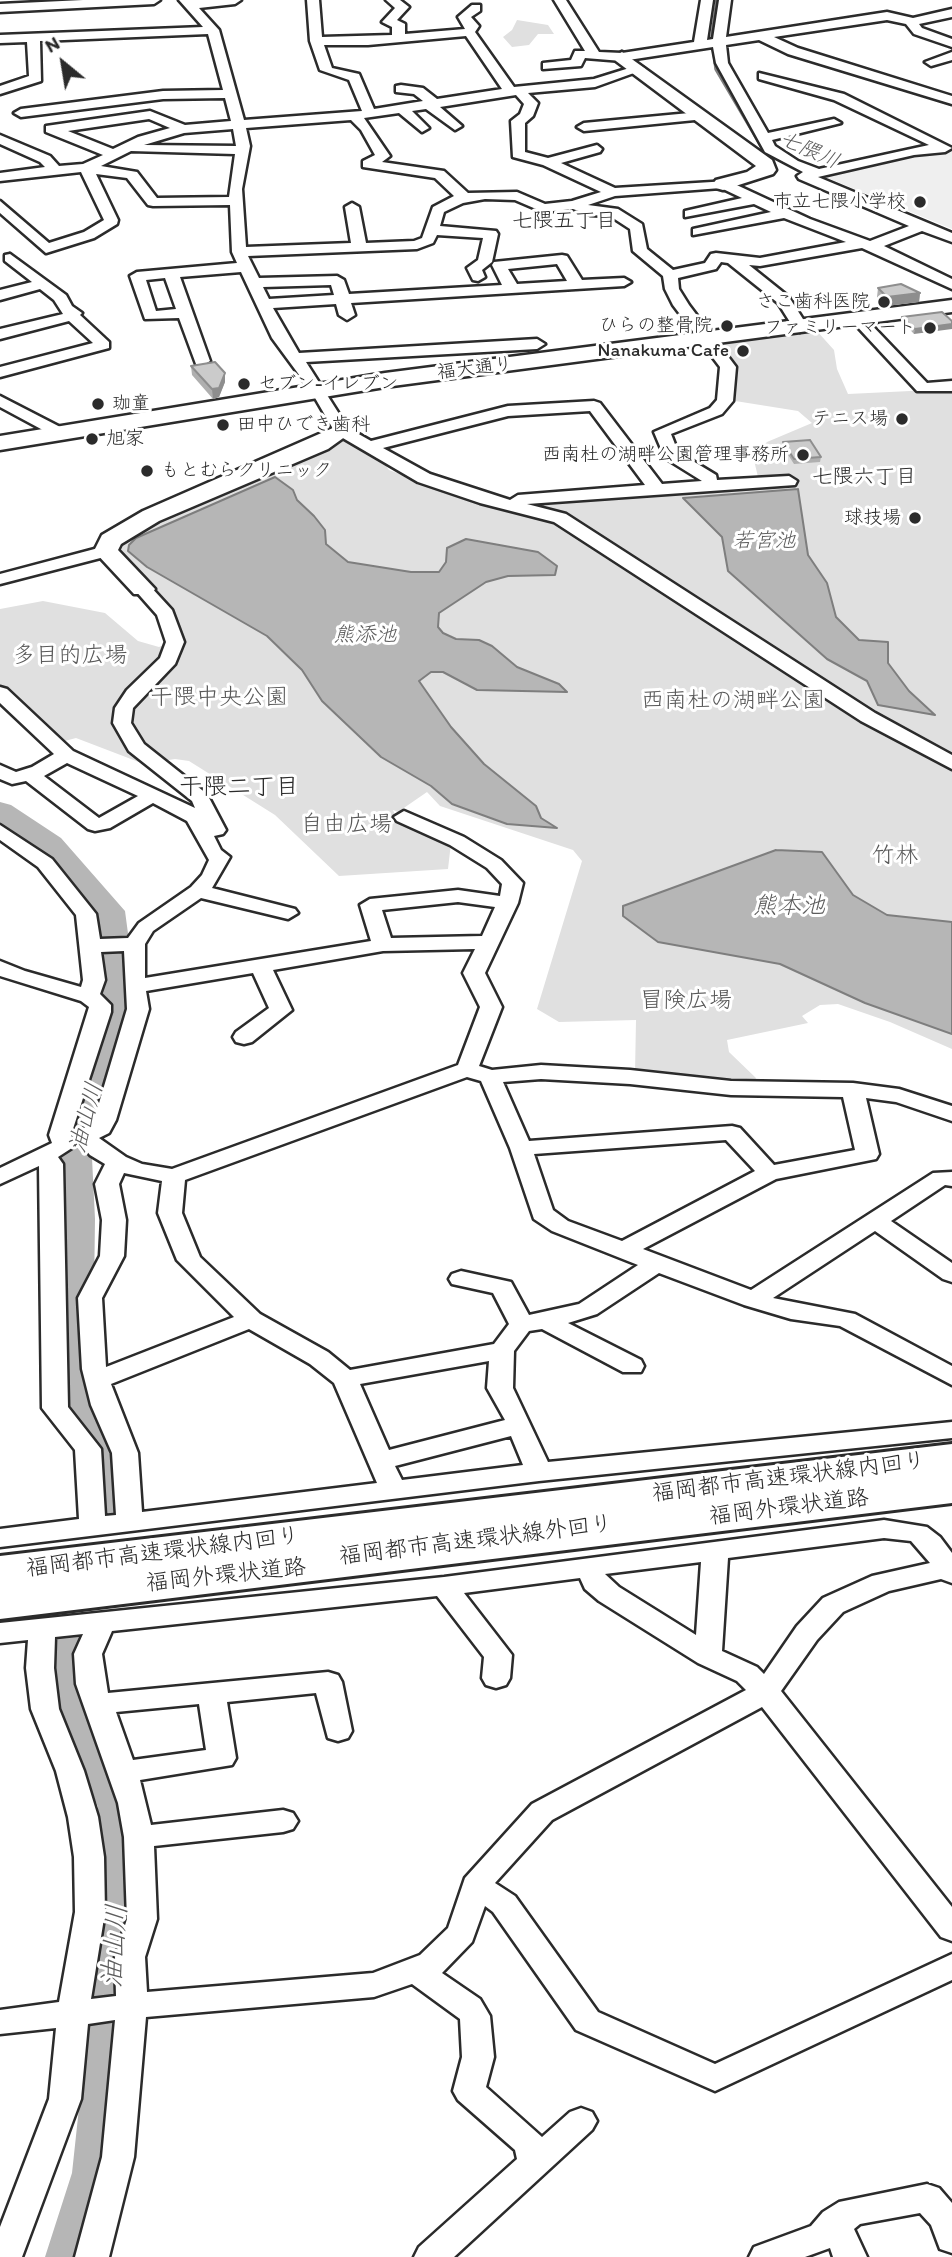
<!DOCTYPE html>
<html>
<head>
<meta charset="utf-8">
<style>
	body { margin:0 }
	#map { position:relative; width:952px; height:2257px; overflow:hidden; background:#fff; font-family:Itim,sans-serif }
	canvas { display:block }
	.north { position:absolute; left:28px; top:28px; width:70px; height:70px; -webkit-text-stroke:5px #fff; paint-order:stroke; rotate:330deg; font-size:19px; font-weight:700; line-height:28px; text-align:center; color:#2b2b2b }
	.north::after { content:''; display:block; margin:auto; width:24px; height:32px; background:#2b2b2b; clip-path:polygon(50% 0,100% 100%,50% 72%,0 100%) }
</style>
</head>
<body>
<div id="map">
<canvas width="952" height="2257"></canvas>
<div class="north">N</div>
</div>
<script>
const g = document.querySelector('canvas').getContext('2d');
g.lineJoin = 'round';
function paint(path, color) {
  g.fillStyle = color;
  g.fill(path, 'evenodd');
}
function poly(rows) {
  const path = new Path2D();
  for (const r of rows) {
    path.moveTo(r[0], r[1]);
    for (let i = 2; i < r.length; i += 2) path.lineTo(r[i], r[i + 1]);
  }
  return path;
}
function strokePath(path, color, width, dash) {
  g.strokeStyle = color;
  g.lineWidth = width;
  g.lineCap = dash ? 'butt' : 'round';
  g.setLineDash(dash || []);
  g.stroke(path);
}
function write(font, color, halo, rows, align = 'center') {
  g.font = font + ' Itim,"Klee One",sans-serif';
  g.lineWidth = 6;
  g.setLineDash([]);
  g.textBaseline = 'middle';
  g.strokeStyle = halo;
  g.fillStyle = color;
  for (const [text, x, y, turn = 0] of rows) {
    g.save();
    g.translate(x, y);
    g.rotate((+turn || 0) * Math.PI / 180);
    g.textAlign = isNaN(turn) ? turn : align;
    if (halo) g.strokeText(text, 0, 0);
    g.fillText(text, 0, 0);
    g.restore();
  }
}
const built = poly([
	[952,149,952,229,823,176,910,154]
]);
const green = poly([
	[517,20,548,25,554,34,538,34,529,45,512,47,503,37,512,30],
	[816,330,834,350,837,369,848,394,952,389,952,1049,890,1022,838,1004,820,1005,802,1016,808,1023,727,1040,729,1052,756,1078,753,1086,635,1073,636,1020,559,1022,537,1009,582,861,573,850,440,806,427,792,398,812,393,810,395,815,451,843,448,869,339,876,275,815,189,761,175,759,144,764,76,738,61,742,0,685,0,609,43,601,105,613,138,641,159,647,183,637,170,609,118,553,122,540,312,442,345,438,383,462,389,470,486,505,522,498,758,477,753,456,767,442,812,423,798,411,729,400,735,372,719,343]
]);
const water = poly([
	[275,477,293,490,297,500,314,516,325,530,326,544,348,562,411,572,439,572,446,562,447,548,466,539,538,552,557,566,555,575,508,576,486,582,439,613,438,627,443,633,456,639,479,640,492,646,517,667,559,684,567,692,477,690,443,672,431,672,419,681,451,727,484,764,536,806,541,818,557,828,507,824,452,804,431,786,381,757,322,701,302,670,267,636,147,567,128,551,129,545,136,538,275,477],
	[798,489,808,555,827,583,836,617,859,640,888,642,888,663,909,691,935,715,878,705,867,681,827,659,728,571,722,537,683,498,798,489],
	[776,850,822,852,853,895,887,915,952,922,952,1034,865,1003,780,964,658,942,623,916,623,906,776,850]
]);
const stream = poly([
	[717,0,712,36,716,69,763,149,789,164],
	[847,189,952,233]
]);
const river = poly([
	[0,802,11,805,61,838,125,911,137,1001,92,1158,95,1219,93,1366,97,1398,125,1439,128,1510,122,1520,108,1524,94,1520,88,1510,85,1440,59,1399,55,1366,59,1219,56,1158,103,1001,93,913,39,852,0,825,0,802],
	[72,1628,87,1632,93,1643,85,1667,142,1807,146,1876,135,1941,136,2024,122,2173,97,2257,45,2257,72,2173,88,2024,89,1941,100,1876,98,1807,43,1667,57,1632,72,1628]
]);
const street = poly([
	[83,0,160,0,154,4,0,12,0,4,83,0],
	[179,0,241,0,235,4,199,8,219,30,244,120,362,111,349,80,320,70,310,41,307,0,319,0,322,37,392,35,392,27,382,22,395,8,386,0,400,0,409,7,397,20,405,24,405,34,465,29,458,17,472,5,480,5,480,11,471,17,479,26,475,32,514,87,594,79,639,65,645,69,595,87,528,93,538,103,533,116,525,123,525,152,548,158,597,145,602,149,600,152,561,163,615,188,728,181,810,219,870,241,909,226,799,179,797,176,803,172,765,152,716,63,713,47,622,61,585,58,581,66,543,69,543,63,571,60,575,51,585,51,554,0,566,0,599,52,622,53,694,42,701,0,713,0,707,40,713,39,719,0,731,0,726,37,887,12,913,18,952,9,952,17,919,24,922,28,952,39,952,47,914,34,906,24,887,20,774,37,798,48,952,96,952,104,788,54,759,40,726,45,728,63,768,133,834,119,841,123,772,140,775,146,798,161,819,169,929,145,834,100,759,79,759,73,844,94,952,148,945,152,914,155,818,177,952,233,952,242,922,231,884,246,952,279,952,289,862,248,760,266,749,265,789,297,808,327,800,332,795,330,778,303,728,263,721,262,716,269,678,278,679,289,689,305,736,367,733,401,722,414,671,434,678,452,716,475,717,480,789,476,797,481,795,485,527,504,566,514,875,713,952,755,952,769,861,721,554,522,480,503,418,482,336,434,311,391,272,338,241,272,180,277,210,361,202,366,196,364,179,318,145,319,130,276,137,272,237,263,232,252,230,205,153,206,148,205,127,178,96,174,118,220,117,224,94,238,46,253,0,213,0,201,49,243,84,232,104,220,81,172,0,181,0,173,45,167,40,162,0,144,0,135,50,156,59,166,83,164,103,155,46,132,46,126,150,111,185,125,231,121,225,98,163,99,21,117,14,113,21,109,163,91,223,90,208,34,40,41,41,81,0,94,0,86,29,76,27,42,0,43,0,35,203,27,179,0],
	[466,36,502,89,437,99,423,88,401,85,396,86,396,92,414,94,423,101,374,109,359,74,332,68,324,45,368,45,466,36],
	[516,95,524,104,520,114,511,121,513,157,543,165,601,192,572,201,545,204,517,192,468,193,444,171,382,162,390,156,364,118,399,113,422,132,429,128,412,111,426,109,455,130,462,126,440,107,516,95],
	[149,119,170,128,138,137,113,149,68,131,149,119],
	[351,120,361,130,375,155,363,161,363,167,435,178,454,196,433,207,422,238,414,241,366,243,359,207,352,203,345,207,351,243,246,247,242,189,250,146,246,128,351,120],
	[233,129,236,146,144,145,184,133,233,129],
	[131,151,235,154,229,197,157,198,137,172,101,166,131,151],
	[721,188,742,198,685,211,685,217,754,204,771,212,693,229,693,235,784,218,846,242,760,258,716,253,711,254,705,263,673,270,647,249,642,224,618,209,588,205,615,196,721,188],
	[485,199,515,200,543,212,573,209,590,215,610,216,630,229,633,251,663,276,665,289,673,305,720,367,717,400,710,408,654,432,665,458,702,481,662,484,600,403,594,401,508,406,371,441,348,428,306,362,537,349,545,344,537,339,299,353,273,308,336,304,339,315,347,320,355,315,351,303,624,286,631,282,624,278,582,280,567,256,562,255,494,262,492,265,502,285,349,294,344,280,337,276,259,278,248,256,417,249,433,243,437,235,483,238,478,260,467,268,473,280,478,281,485,277,482,270,492,262,498,234,496,231,440,226,444,212,463,203,485,199],
	[557,264,567,281,517,284,508,269,557,264],
	[165,278,176,309,156,311,146,280,165,278],
	[331,285,334,295,269,299,263,287,331,285],
	[590,411,645,485,518,495,510,500,430,474,383,448,508,416,590,411],
	[952,52,952,60,931,66,925,62,952,52],
	[700,112,707,116,705,119,584,131,577,127,584,123,700,112],
	[10,254,66,295,72,306,82,313,80,315,109,342,109,348,0,377,0,367,93,343,69,321,0,339,0,329,63,314,54,300,40,289,0,300,0,290,32,282,5,261,5,255,10,254],
	[858,314,863,316,927,383,952,381,952,391,917,391,853,322,850,319,858,314],
	[0,396,66,430,68,433,60,438,54,436,0,407,0,396],
	[106,546,112,547,115,551,112,555,0,584,0,574,106,546],
	[143,584,149,585,172,610,184,642,175,664,133,708,131,723,144,744,207,794,226,830,223,834,214,836,221,850,230,857,212,888,295,909,298,913,288,919,201,898,153,931,145,944,145,978,371,941,360,905,370,899,458,890,500,896,502,884,487,868,450,845,397,821,394,817,404,811,464,837,501,860,523,883,518,903,485,973,502,1007,479,1066,492,1070,541,1065,630,1070,731,1081,853,1083,899,1089,952,1106,952,1121,896,1102,866,1098,879,1154,876,1159,776,1179,643,1249,751,1290,933,1173,952,1172,952,1186,945,1185,891,1221,952,1263,952,1282,943,1279,875,1231,773,1298,855,1314,952,1366,952,1385,840,1326,791,1319,744,1305,659,1273,597,1314,568,1323,641,1360,644,1366,641,1372,623,1372,542,1329,529,1331,514,1351,513,1388,548,1462,952,1422,952,1438,539,1481,0,1547,0,1529,79,1519,75,1450,42,1408,39,1166,0,1184,0,1168,52,1143,49,1135,89,1007,81,1001,0,976,0,961,25,971,81,987,83,980,76,915,38,867,0,840,0,825,52,859,96,914,100,939,128,938,139,923,191,887,202,875,209,860,187,821,153,803,110,828,95,831,88,829,26,781,12,784,0,779,0,765,16,772,32,767,54,754,0,703,0,687,7,689,73,751,195,808,192,801,129,751,113,723,115,708,127,690,160,658,166,642,157,615,134,589,143,584],
	[67,763,138,796,99,818,44,776,67,763],
	[458,902,495,907,482,936,391,938,382,910,458,902],
	[475,949,463,973,480,1007,458,1065,172,1169,142,1164,126,1157,99,1138,109,1133,116,1120,149,1009,146,991,253,973,269,1008,236,1032,233,1037,236,1042,244,1044,252,1042,292,1010,273,970,383,951,475,949],
	[124,951,127,1009,94,1120,74,1136,90,1155,105,1164,95,1184,102,1220,100,1256,78,1298,82,1369,91,1405,112,1453,116,1515,105,1516,101,1449,68,1407,63,1164,58,1157,75,1146,71,1135,111,1012,111,1005,100,994,105,980,101,952,124,951],
	[467,1077,481,1081,510,1148,534,1219,552,1231,638,1265,579,1304,529,1315,511,1282,461,1271,452,1274,449,1279,452,1284,493,1293,509,1324,494,1344,350,1370,328,1352,260,1314,200,1257,182,1213,185,1180,467,1077],
	[541,1079,630,1084,731,1095,843,1097,855,1150,774,1165,740,1128,732,1126,529,1141,503,1082,541,1079],
	[726,1140,755,1171,622,1241,568,1221,553,1210,534,1154,726,1140],
	[124,1173,162,1181,158,1213,177,1260,234,1317,106,1367,102,1298,124,1256,126,1220,119,1184,124,1173],
	[249,1329,310,1364,334,1383,377,1483,142,1512,138,1453,111,1384,249,1329],
	[489,1361,487,1388,505,1420,389,1450,360,1384,489,1361],
	[511,1436,523,1465,402,1480,395,1466,511,1436],
	[884,1520,927,1527,940,1537,952,1553,952,1583,941,1579,889,1591,843,1612,817,1640,781,1691,952,1907,952,1941,941,1937,762,1707,552,1820,495,1883,515,1896,598,2012,715,2064,952,1954,952,1980,715,2091,576,2030,493,1912,485,1906,472,1942,442,1973,480,1999,490,2016,494,2057,486,2087,542,2137,570,2112,581,2108,592,2112,597,2121,592,2130,454,2257,414,2257,419,2247,517,2159,515,2150,458,2100,453,2091,462,2057,460,2019,412,1984,374,1997,146,2017,134,2157,109,2257,75,2257,102,2157,115,2020,88,2024,81,2099,22,2257,0,2257,0,2227,49,2099,56,2028,0,2034,0,2010,59,2002,75,1912,74,1857,68,1817,56,1771,31,1709,26,1668,28,1640,0,1643,0,1623,444,1577,884,1520],
	[884,1538,911,1541,930,1563,872,1576,823,1598,797,1626,764,1674,757,1667,722,1651,728,1558,884,1538],
	[701,1562,696,1635,619,1587,605,1574,701,1562],
	[580,1578,585,1589,599,1601,698,1663,737,1681,746,1690,532,1804,465,1878,448,1928,420,1955,373,1973,147,1992,145,1957,157,1919,154,1846,283,1832,293,1829,298,1821,293,1813,283,1810,151,1825,140,1780,232,1765,236,1758,227,1702,316,1693,328,1738,338,1741,348,1738,352,1731,342,1682,338,1675,328,1672,108,1693,102,1654,112,1631,437,1596,484,1657,482,1678,486,1685,496,1688,506,1685,510,1678,512,1655,464,1593,580,1578],
	[83,1634,74,1654,76,1684,118,1803,124,1837,127,1919,115,1957,116,1996,91,1999,105,1912,104,1857,98,1817,84,1771,59,1709,54,1668,55,1637,83,1634],
	[199,1704,206,1750,133,1760,116,1712,199,1704],
	[927,2184,939,2188,952,2203,952,2253,940,2249,931,2225,920,2213,860,2224,854,2229,867,2257,833,2257,830,2248,805,2257,749,2257,754,2247,811,2226,823,2212,839,2202,927,2184]
]);
const secondary = poly([
	[622,52,772,160,776,170,773,174,723,190,716,188,713,184,716,180,747,172,756,166,616,61,613,57,622,52],
	[952,300,952,312,385,387,0,450,0,436,385,373,952,300],
	[342,424,353,431,328,449,159,521,121,544,118,550,155,589,152,594,134,594,94,551,102,535,143,511,342,424]
]);
const highway = poly([
	[952,1444,952,1503,0,1619,0,1556,952,1444]
]);
const wall = poly([
	[878,288,920,293,919,302,886,306,877,297],
	[942,312,914,334,902,321,902,317],
	[191,366,225,373,225,382,219,397,213,399,192,375],
	[783,442,821,457,820,462,794,464,783,447]
]);
const shadedWall = poly([
	[920,293,919,302,886,306,887,297],
	[952,324,952,329,914,334,915,329],
	[225,373,225,382,219,397,213,399,212,389]
]);
const building = poly([
	[901,284,920,293,887,297,878,288,901,284],
	[942,312,952,321,952,324,915,329,902,317,942,312],
	[215,362,225,373,219,388,212,389,191,366,215,362],
	[810,440,821,457,794,459,783,442,810,440]
]);
const markers = [
	[920,202,7,"#2b2b2b"],
	[884,302,7,"#2b2b2b"],
	[727,326,7,"#2b2b2b"],
	[930,328,7,"#2b2b2b"],
	[743,351,7,"#2b2b2b"],
	[244,384,7,"#2b2b2b"],
	[98,404,7,"#2b2b2b"],
	[902,419,7,"#2b2b2b"],
	[223,425,7,"#2b2b2b"],
	[92,439,7,"#2b2b2b"],
	[803,455,7,"#2b2b2b"],
	[147,471,7,"#2b2b2b"],
	[915,518,7,"#2b2b2b"]
];
const farPoinames = [
	["市立七隈小学校",906,202],
	["さこ歯科医院",870,302],
	["ひらの整骨院",713,326],
	["ファミリーマート",916,328],
	["Nanakuma Cafe",729,351],
	["セブン-イレブン",258,384,"left"],
	["珈童",112,404,"left"],
	["テニス場",888,419],
	["田中ひでき歯科",237,425,"left"],
	["旭家",106,439,"left"],
	["西南杜の湖畔公園管理事務所",789,455],
	["もとむらクリニック",161,471,"left"],
	["球技場",901,518]
];
const farStreetnames = [
	["福大通り",475,369,-7]
];
const farWaternames = [
	["七隈川",809,151,24],
	["若宮池",764,542],
	["熊添池",365,636]
];
const farNeighbourhoodnames = [
	["七隈五丁目",564,222],
	["七隈六丁目",864,478]
];
const parkNames = [
	["多目的広場",70,656],
	["干隈中央公園",219,698],
	["西南杜の湖畔公園",733,701],
	["自由広場",346,825],
	["竹林",895,856],
	["冒険広場",686,1001]
];
const streetNames = [
	["福岡都市高速環状線内回り",789,1478,-7],
	["福岡外環状道路",789,1508,-7],
	["福岡都市高速環状線外回り",476,1541,-7],
	["福岡都市高速環状線内回り",163,1553,-7],
	["福岡外環状道路",226,1576,-6]
];
const neighbourhoodNames = [
	["干隈二丁目",239,788]
];
const waterNames = [
	["熊本池",789,907],
	["油山川",87,1118,-75]
];
const nearWaternames = [
	["油山川",116,1946,-86]
];
paint(built, '#efefef');
paint(green, '#e0e0e0');
paint(water, '#b6b6b6');
strokePath(water, '#7e7e7e', 2);
strokePath(stream, '#7e7e7e', 3.5);
paint(river, '#b6b6b6');
strokePath(street, '#2b2b2b', 5);
strokePath(secondary, '#2b2b2b', 5);
strokePath(highway, '#2b2b2b', 6);
paint(street, '#fff');
paint(secondary, '#fff');
paint(highway, '#fff');
paint(wall, '#afafaf');
paint(shadedWall, '#8e8e8e');
paint(building, '#cbcbcb');
strokePath(building, '#8e8e8e', 2);
for (const [x, y, r, color] of markers) {
  const dot = new Path2D();
  dot.arc(x, y, r, 0, 2 * Math.PI);
  g.fillStyle = color;
  g.fill(dot);
  strokePath(dot, '#fff', 2.5);
}
write('19px', '#2b2b2b', '#fff', farPoinames, 'right');
write('19px', '#2b2b2b', '#fff', farStreetnames);
write('italic 21px', '#5c5c5c', '#fff', farWaternames);
write('21px', '#2b2b2b', '#fff', farNeighbourhoodnames);
write('23px', '#585858', '#fff', parkNames);
write('23px', '#2b2b2b', '#fff', streetNames);
write('24px', '#2b2b2b', '#fff', neighbourhoodNames);
write('italic 24px', '#5c5c5c', '#fff', waterNames);
write('italic 28px', '#5c5c5c', '#fff', nearWaternames);
</script>
</body>
</html>
